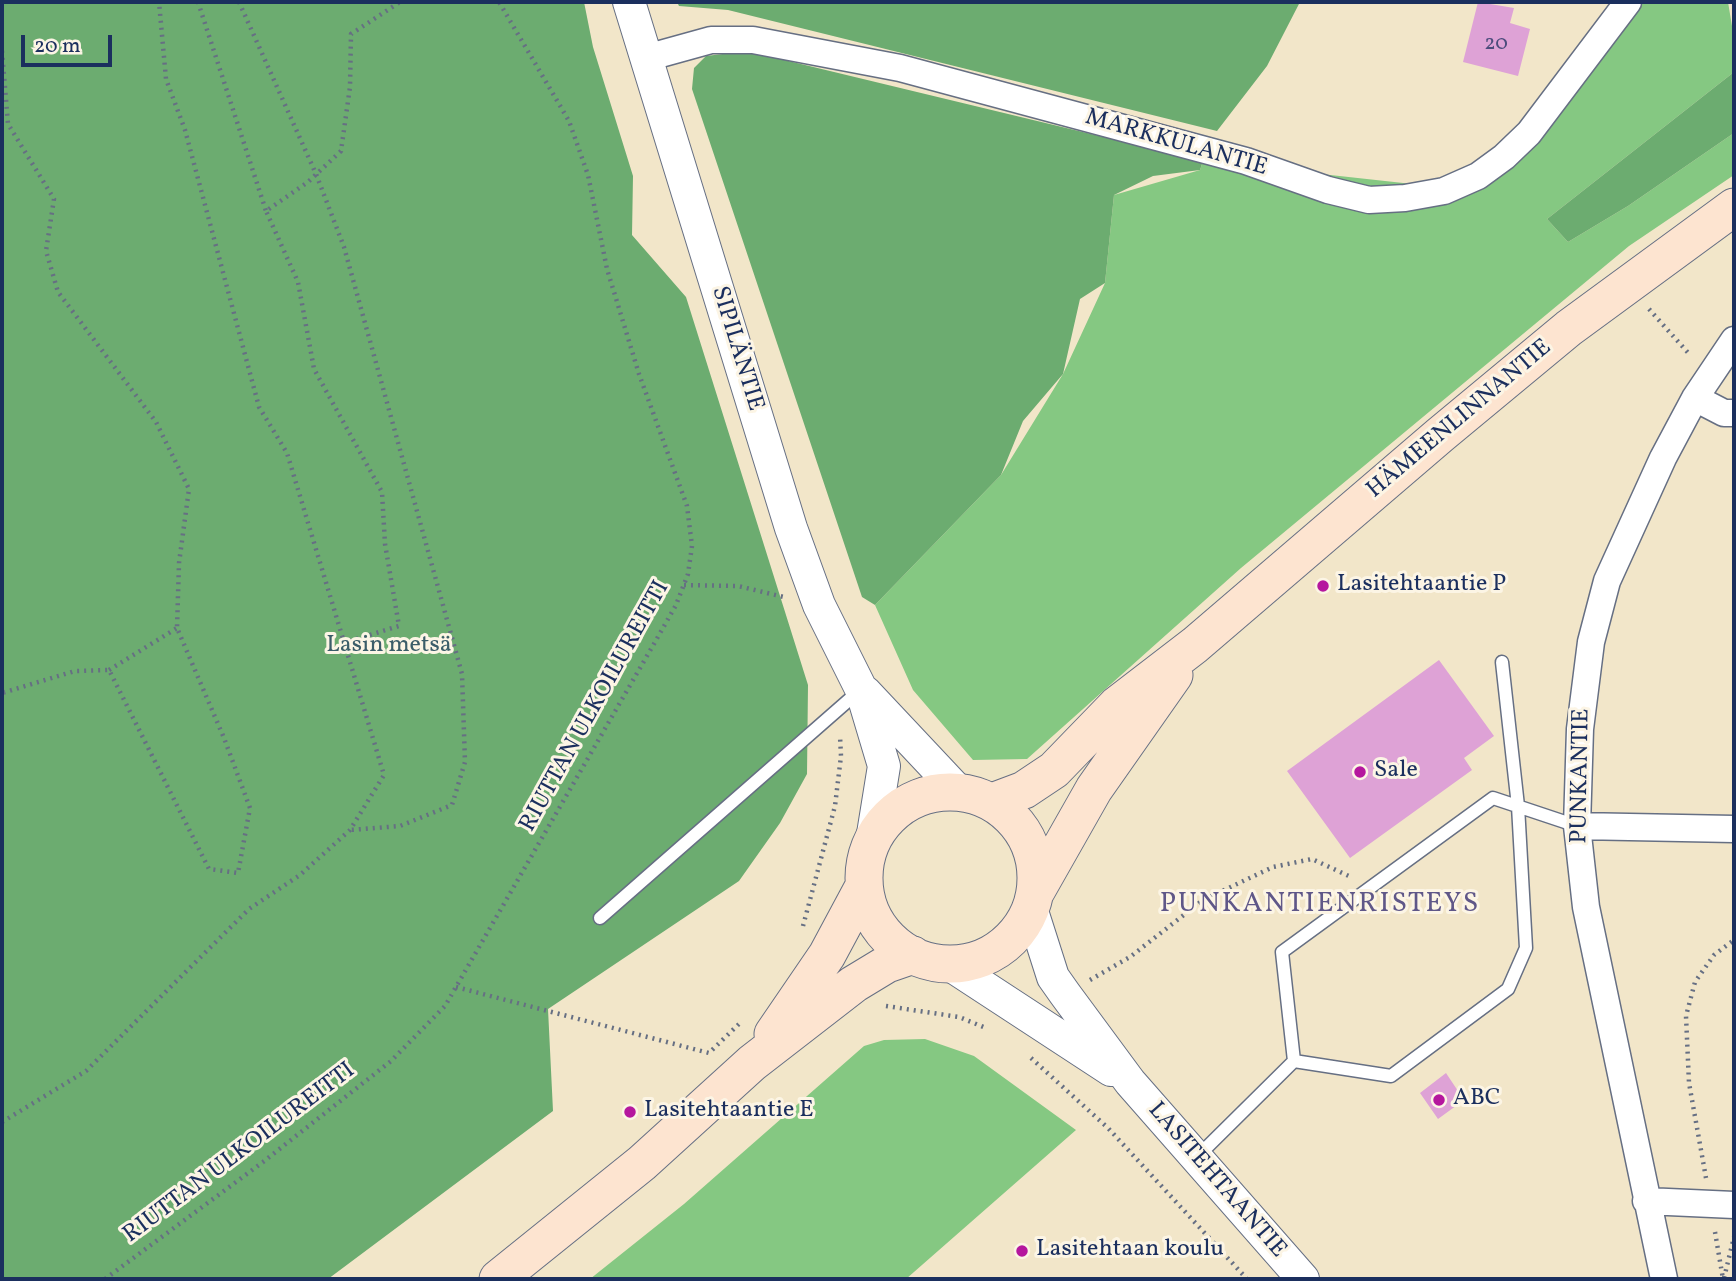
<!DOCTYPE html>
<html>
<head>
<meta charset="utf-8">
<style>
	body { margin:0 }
	#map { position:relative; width:1736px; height:1281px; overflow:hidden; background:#f2e6c9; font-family:Vollkorn,serif }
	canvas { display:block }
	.frame { position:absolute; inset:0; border:4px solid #1b2f5e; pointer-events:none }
	.scale { position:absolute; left:21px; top:35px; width:91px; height:32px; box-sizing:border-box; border:4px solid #1b2f5e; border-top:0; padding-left:9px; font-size:21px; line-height:24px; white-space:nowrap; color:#1b2f5e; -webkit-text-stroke:5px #fcf5e5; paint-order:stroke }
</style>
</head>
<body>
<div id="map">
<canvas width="1736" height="1281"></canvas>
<div class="frame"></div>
<div class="scale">20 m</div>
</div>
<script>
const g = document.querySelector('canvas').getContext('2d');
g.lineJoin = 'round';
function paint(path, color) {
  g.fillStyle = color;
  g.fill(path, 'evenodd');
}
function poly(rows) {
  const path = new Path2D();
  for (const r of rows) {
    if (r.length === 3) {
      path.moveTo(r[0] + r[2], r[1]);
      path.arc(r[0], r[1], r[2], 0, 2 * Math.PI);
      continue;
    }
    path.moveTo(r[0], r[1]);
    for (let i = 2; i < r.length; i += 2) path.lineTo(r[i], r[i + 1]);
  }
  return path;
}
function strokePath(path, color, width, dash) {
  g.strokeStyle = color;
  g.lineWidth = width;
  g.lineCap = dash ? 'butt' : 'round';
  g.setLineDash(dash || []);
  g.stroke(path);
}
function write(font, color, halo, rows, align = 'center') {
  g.font = font + ' Vollkorn,serif';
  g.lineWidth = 6;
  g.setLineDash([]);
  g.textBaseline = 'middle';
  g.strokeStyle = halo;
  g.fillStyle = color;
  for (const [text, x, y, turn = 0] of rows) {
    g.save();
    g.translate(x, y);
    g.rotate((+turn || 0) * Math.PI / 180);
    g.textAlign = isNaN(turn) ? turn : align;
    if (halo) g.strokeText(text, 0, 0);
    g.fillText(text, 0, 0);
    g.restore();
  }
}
const green = poly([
	[1633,2,1728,2,1734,38,1734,72,1547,219,1568,242,1628,206,1734,133,1734,175,1629,246,1241,568,1027,759,973,760,913,690,875,605,1001,475,1063,374,1105,283,1114,195,1200,170,1203,161,1476,191],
	[925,1039,974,1056,1076,1130,906,1279,590,1279,684,1204,864,1046,884,1040]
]);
const forest = poly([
	[2,2,584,2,593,47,633,176,632,235,686,297,808,685,807,774,780,823,739,881,548,1009,553,1111,328,1279,2,1279],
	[677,2,1300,2,1267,66,1217,131,728,10,679,6],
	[747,51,1203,161,1200,170,1153,176,1114,195,1105,283,1080,299,1063,374,1023,421,1001,475,875,605,862,597,692,89,694,68,706,56],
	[1734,72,1734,133,1628,206,1568,242,1547,219]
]);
const building = poly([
	[1478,2,1514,8,1510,23,1530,29,1518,76,1463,62],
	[1439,660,1494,736,1464,758,1472,770,1350,858,1287,771],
	[1446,1073,1464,1100,1438,1119,1420,1093]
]);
const path = poly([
	[198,2,266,211],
	[239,2,316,174,344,247,462,674,465,762,452,805,400,826,350,830],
	[2,51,8,124,54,199,46,251,58,292,156,422,189,489,179,563,177,628,224,738,250,808,238,873,209,869,109,670,75,671,2,693],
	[1649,309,1690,355],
	[684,585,738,586,784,597],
	[343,643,399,626,385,544,382,492,314,369,298,282,266,211,308,182,341,151,350,87,351,34,400,2],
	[109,670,177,628],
	[803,926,835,806,841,756,840,736],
	[1090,980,1130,957,1203,900,1273,867,1312,859,1351,877],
	[456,987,709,1053,741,1022],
	[886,1006,959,1017,986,1028],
	[1031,1058,1108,1128,1247,1279],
	[2,1122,86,1071,249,909,300,875,350,830,384,775,287,453,259,407,185,130,166,79,159,2],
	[1706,1178,1689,1083,1686,1016,1695,982,1714,955,1734,940],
	[1715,1232,1723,1279],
	[1724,1278,1734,1237],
	[105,1279,263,1162,391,1061,445,1006,655,642,676,605,688,574,692,546,687,506,639,374,607,269,588,175,569,121,499,2]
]);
const service = poly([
	[600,918,858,692],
	[1294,1061,1391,1076,1508,989,1526,948,1518,806,1502,662],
	[1197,1157,1294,1061,1282,952,1493,798,1577,826]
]);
const minor = poly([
	[646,58,711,40,753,40,900,68,1246,161,1328,190,1369,200,1405,198,1444,191,1478,176,1504,157,1529,133,1628,2],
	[1695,398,1724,413,1734,413],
	[1577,826,1734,829],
	[1646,1201,1734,1205],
	[1664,1279,1586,907,1577,826,1580,729,1591,642,1607,581,1663,458,1695,398,1734,340]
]);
const tertiary = poly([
	[629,2,791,528,819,605,861,689,884,766,872,840],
	[865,692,959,792],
	[1031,908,1053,977,1065,994,1130,1082,1303,1279],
	[949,964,1111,1070]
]);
const secondary = poly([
	[950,878,86],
	[992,802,1024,790,1054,770,1117,705,1195,645,1440,435,1569,328,1734,207],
	[1035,893,1094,789,1174,675],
	[773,1034,827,955,864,886],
	[498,1279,642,1163,752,1063,854,984,887,964,913,955]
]);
const markers = [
	[1323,586,7,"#b5179e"],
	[1360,772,7,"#b5179e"],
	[1439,1100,7,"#b5179e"],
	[630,1112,7,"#b5179e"],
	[1022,1251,7,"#b5179e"]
];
const numberNames = [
	["20",1496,45]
];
const streetNames = [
	["MARKKULANTIE",1176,144,16],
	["SIPILÄNTIE",736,349,73],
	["HÄMEENLINNANTIE",1460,420,-40],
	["RIUTTAN ULKOILUREITTI",596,707,-61],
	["PUNKANTIE",1582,776,-89],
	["RIUTTAN ULKOILUREITTI",240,1154,-37],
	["LASITEHTAANTIE",1216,1181,49]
];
const poiNames = [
	["Lasitehtaantie P",1337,586],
	["Sale",1374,772],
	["ABC",1453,1100],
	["Lasitehtaantie E",644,1112],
	["Lasitehtaan koulu",1036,1251]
];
const parkNames = [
	["Lasin metsä",389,647]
];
const quarterNames = [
	["PUNKANTIENRISTEYS",1320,906]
];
paint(green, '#85c882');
paint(forest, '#6cac70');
paint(building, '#dea2d6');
strokePath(service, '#666f83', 15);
strokePath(minor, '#666f83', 29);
strokePath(tertiary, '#666f83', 34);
strokePath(secondary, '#666f83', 39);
strokePath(path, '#666f83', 4.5, [2, 5]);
strokePath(service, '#fff', 12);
strokePath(minor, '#fff', 26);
strokePath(tertiary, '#fff', 32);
strokePath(secondary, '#fde4d0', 37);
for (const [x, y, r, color] of markers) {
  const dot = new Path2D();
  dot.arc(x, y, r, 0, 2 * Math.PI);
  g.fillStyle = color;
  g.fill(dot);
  strokePath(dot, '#fcf5e5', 2.5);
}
write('21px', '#4c4c7c', null, numberNames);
write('24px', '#1b2f5e', '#fcf5e5', streetNames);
write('24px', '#1b2f5e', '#fcf5e5', poiNames, 'left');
write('24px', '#3b5d69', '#fcf5e5', parkNames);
g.letterSpacing = '2px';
write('28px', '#5f5788', '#fcf5e5', quarterNames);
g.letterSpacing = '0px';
</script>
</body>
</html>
